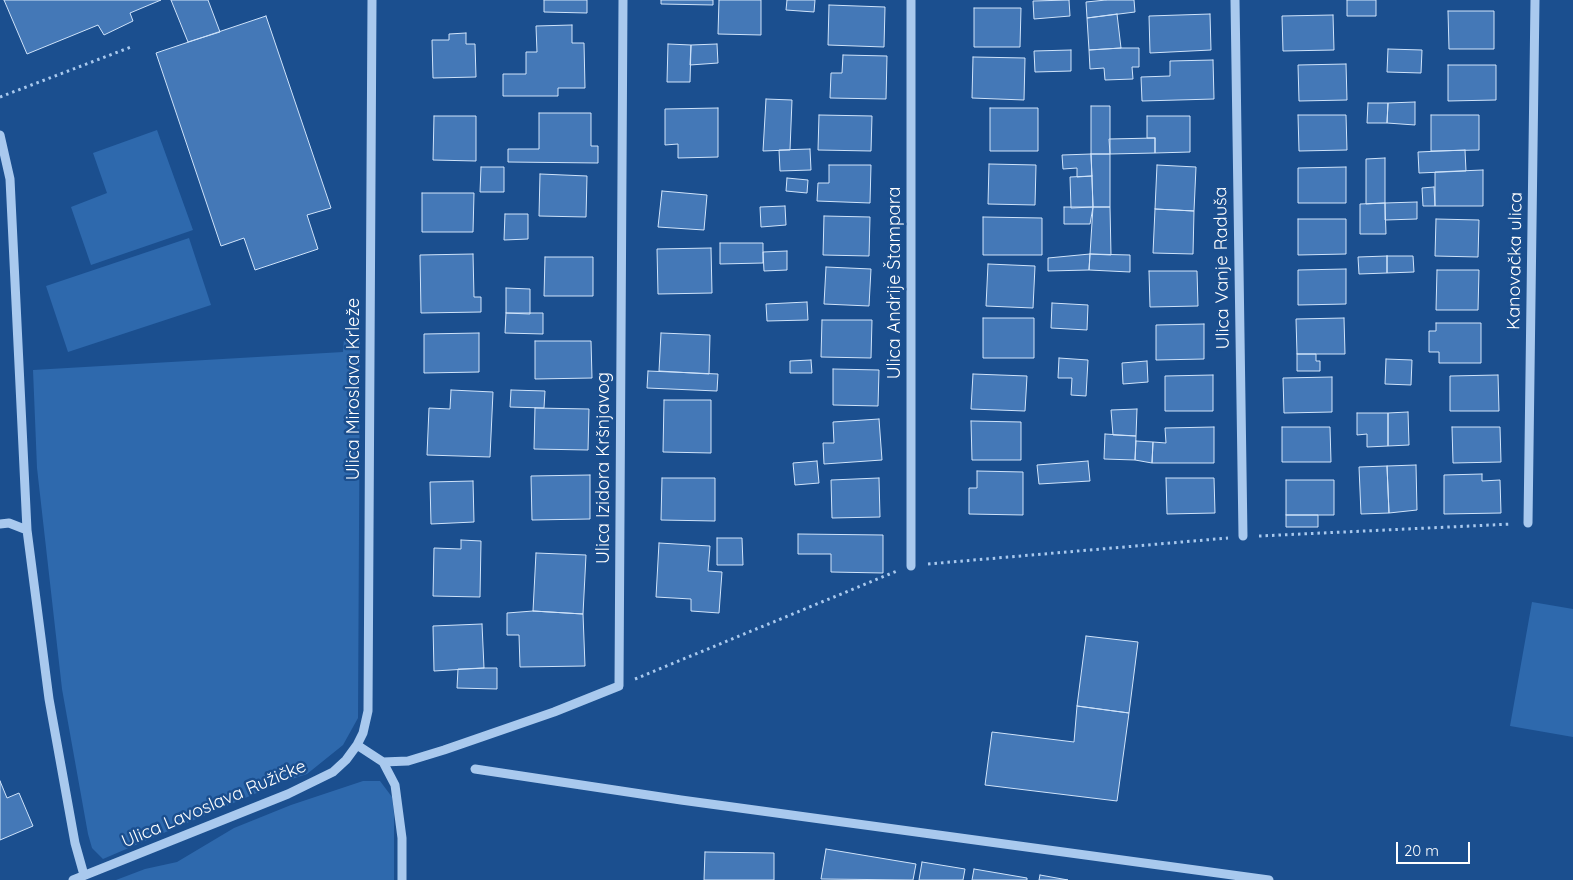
<!DOCTYPE html>
<html>
<head>
<meta charset="utf-8">
<style>
	body { margin:0 }
	#map { position:relative; width:1573px; height:880px; overflow:hidden; background:#1b4f8f; font-family:Quicksand,sans-serif }
	canvas { display:block }
	.scale { position:absolute; left:1396px; top:842px; width:74px; height:22px; box-sizing:border-box; border:2px solid #fff; border-top:0; padding-left:6px; font-size:15px; line-height:18px; white-space:nowrap; color:#fff; -webkit-text-stroke:4px #1b4f8f; paint-order:stroke }
</style>
</head>
<body>
<div id="map">
<canvas width="1573" height="880"></canvas>
<div class="scale">20 m</div>
</div>
<script>
const g = document.querySelector('canvas').getContext('2d');
g.lineJoin = 'round';
function paint(path, color) {
  g.fillStyle = color;
  g.fill(path, 'evenodd');
}
function poly(rows) {
  const path = new Path2D();
  for (const r of rows) {
    path.moveTo(r[0], r[1]);
    for (let i = 2; i < r.length; i += 2) path.lineTo(r[i], r[i + 1]);
  }
  return path;
}
function strokePath(path, color, width, dash) {
  g.strokeStyle = color;
  g.lineWidth = width;
  g.lineCap = dash ? 'butt' : 'round';
  g.setLineDash(dash || []);
  g.stroke(path);
}
function write(font, color, halo, rows, align = 'center') {
  g.font = font + ' Quicksand,sans-serif';
  g.lineWidth = 5;
  g.setLineDash([]);
  g.textBaseline = 'middle';
  g.strokeStyle = halo;
  g.fillStyle = color;
  for (const [text, x, y, turn = 0] of rows) {
    g.save();
    g.translate(x, y);
    g.rotate((+turn || 0) * Math.PI / 180);
    g.textAlign = isNaN(turn) ? turn : align;
    if (halo) g.strokeText(text, 0, 0);
    g.fillText(text, 0, 0);
    g.restore();
  }
}
const green = poly([
	[157,130,193,230,91,265,71,207,107,193,93,153],
	[189,238,211,305,68,352,46,286],
	[344,338,360,339,358,718,343,745,307,774,280,783,103,859,92,848,88,834,62,689,37,468,33,370,343,352],
	[1532,602,1573,609,1573,737,1510,726],
	[363,781,380,781,392,797,394,814,394,880,116,880,145,869,177,862,234,828,291,805]
]);
const building = poly([
	[4,0,161,0,130,13,133,21,104,35,98,25,27,54,4,0],
	[171,0,208,0,220,32,188,42,171,0],
	[544,0,587,0,587,13,544,12,544,0],
	[661,0,713,0,713,5,661,4,661,0],
	[719,0,761,0,761,35,718,34,719,0],
	[787,0,815,0,814,12,786,10,787,0],
	[1069,0,1070,16,1034,19,1033,1,1069,0],
	[1106,0,1134,0,1135,12,1087,18,1086,2,1106,0],
	[1347,0,1376,0,1376,16,1347,16,1347,0],
	[829,5,885,7,884,47,828,45,829,5],
	[974,8,1021,8,1020,47,974,47,974,8],
	[1448,11,1494,11,1494,49,1449,49,1448,11],
	[1117,14,1121,48,1089,50,1087,18,1117,14],
	[1210,14,1211,50,1150,53,1149,16,1210,14],
	[1333,15,1334,50,1283,51,1282,16,1333,15],
	[266,16,331,208,307,215,318,249,255,270,244,238,221,246,156,53,266,16],
	[572,25,572,43,584,43,585,88,558,88,558,96,503,96,503,74,526,74,526,52,537,52,536,26,572,25],
	[466,33,466,44,475,44,476,77,433,78,432,40,449,40,449,34,466,33],
	[668,44,691,45,690,82,667,82,668,44],
	[717,44,718,63,690,65,691,45,717,44],
	[1121,48,1139,48,1139,67,1132,67,1133,79,1105,80,1104,68,1090,69,1089,50,1121,48],
	[1388,49,1422,50,1421,73,1387,72,1388,49],
	[1071,50,1071,71,1035,72,1034,51,1071,50],
	[843,55,887,56,886,99,830,98,831,73,842,73,843,55],
	[973,57,1025,58,1024,100,972,98,973,57],
	[1213,60,1214,99,1142,101,1141,77,1170,76,1170,61,1213,60],
	[1346,64,1347,100,1299,101,1298,65,1346,64],
	[1448,65,1496,65,1496,100,1448,101,1448,65],
	[766,99,792,100,790,150,763,151,766,99],
	[1415,102,1415,125,1387,123,1388,103,1415,102],
	[1368,103,1388,103,1387,123,1367,123,1368,103],
	[1091,106,1110,106,1110,154,1091,154,1091,106],
	[718,108,718,157,678,158,678,144,665,145,665,109,718,108],
	[990,108,1038,108,1038,151,990,151,990,108],
	[539,113,591,113,591,146,598,146,598,163,508,162,508,149,539,149,539,113],
	[819,115,872,116,871,151,818,150,819,115],
	[1298,115,1346,115,1347,150,1299,151,1298,115],
	[1431,115,1479,115,1479,150,1431,151,1431,115],
	[434,116,476,116,476,161,433,160,434,116],
	[1147,116,1190,116,1190,152,1155,153,1155,138,1147,138,1147,116],
	[1155,138,1155,153,1110,154,1109,139,1155,138],
	[810,149,811,170,780,171,779,150,810,149],
	[1465,150,1466,171,1419,173,1418,152,1465,150],
	[1091,154,1092,176,1077,177,1077,168,1063,169,1062,155,1091,154],
	[1091,154,1110,154,1110,207,1093,207,1091,154],
	[1385,158,1385,203,1366,204,1366,159,1385,158],
	[989,164,1036,165,1035,205,988,204,989,164],
	[829,165,871,165,870,203,817,201,818,183,829,183,829,165],
	[1157,165,1196,167,1194,211,1155,209,1157,165],
	[481,167,504,167,504,192,480,192,481,167],
	[1346,167,1346,203,1298,203,1298,168,1346,167],
	[1483,170,1483,206,1435,206,1435,172,1483,170],
	[540,174,587,176,586,217,539,216,540,174],
	[1092,176,1093,207,1071,208,1070,177,1092,176],
	[787,178,808,180,807,193,786,191,787,178],
	[1434,187,1435,206,1423,206,1422,188,1434,187],
	[662,191,707,195,704,230,658,227,662,191],
	[422,193,474,193,473,232,422,232,422,193],
	[1417,202,1417,219,1385,220,1385,203,1417,202],
	[1385,203,1386,234,1360,234,1360,204,1385,203],
	[785,206,786,225,761,227,760,207,785,206],
	[1064,207,1093,207,1090,224,1064,224,1064,207],
	[1093,207,1110,207,1111,255,1090,254,1093,207],
	[1155,209,1194,211,1193,254,1153,253,1155,209],
	[505,214,528,214,528,239,504,240,505,214],
	[824,216,870,217,869,256,823,255,824,216],
	[983,217,1042,218,1042,255,983,255,983,217],
	[1298,219,1346,219,1346,254,1298,255,1298,219],
	[1436,219,1479,220,1478,257,1435,256,1436,219],
	[720,243,763,243,763,263,720,264,720,243],
	[711,248,712,293,658,294,657,249,711,248],
	[787,251,787,270,764,271,763,252,787,251],
	[473,254,474,297,481,297,481,312,421,313,420,255,473,254],
	[1090,254,1130,255,1130,272,1089,270,1090,254],
	[1090,254,1089,270,1048,271,1048,258,1090,254],
	[1387,256,1387,273,1359,274,1358,257,1387,256],
	[1387,256,1413,256,1414,272,1387,273,1387,256],
	[545,257,593,257,593,296,544,296,545,257],
	[988,264,1035,266,1033,308,986,306,988,264],
	[826,267,871,269,869,306,824,304,826,267],
	[1346,269,1346,304,1298,305,1298,270,1346,269],
	[1437,270,1479,270,1478,310,1436,310,1437,270],
	[1149,271,1197,271,1198,306,1150,307,1149,271],
	[506,288,530,289,530,314,506,313,506,288],
	[807,302,808,320,767,321,766,304,807,302],
	[1052,303,1088,305,1087,330,1051,328,1052,303],
	[506,313,543,313,543,334,505,333,506,313],
	[983,318,1034,318,1034,358,983,358,983,318],
	[1344,318,1345,354,1297,354,1296,319,1344,318],
	[822,320,872,320,871,358,821,357,822,320],
	[1436,323,1481,323,1481,363,1439,363,1439,352,1429,352,1429,331,1436,331,1436,323],
	[1204,324,1204,359,1156,360,1156,325,1204,324],
	[479,333,479,372,424,373,424,334,479,333],
	[661,333,710,335,709,374,659,371,661,333],
	[535,341,591,341,592,378,535,379,535,341],
	[1297,354,1316,354,1316,361,1320,361,1320,371,1297,371,1297,354],
	[1059,358,1088,360,1086,396,1071,395,1072,378,1058,378,1059,358],
	[1386,359,1412,360,1411,385,1385,384,1386,359],
	[811,360,812,373,790,373,790,361,811,360],
	[1147,361,1148,382,1123,384,1122,363,1147,361],
	[833,369,879,370,878,406,833,405,833,369],
	[648,371,718,374,717,391,647,388,648,371],
	[973,374,1027,376,1025,411,971,409,973,374],
	[1213,375,1213,411,1165,411,1165,376,1213,375],
	[1498,375,1499,411,1450,411,1450,376,1498,375],
	[1332,377,1332,412,1284,413,1283,378,1332,377],
	[451,390,493,392,490,457,427,455,429,408,450,409,451,390],
	[511,390,545,391,544,408,510,407,511,390],
	[664,400,711,400,711,453,663,452,664,400],
	[535,408,589,409,588,450,534,449,535,408],
	[1137,409,1136,436,1113,435,1111,410,1137,409],
	[1408,412,1409,445,1388,446,1388,413,1408,412],
	[1357,413,1388,413,1388,446,1367,447,1367,434,1357,435,1357,413],
	[879,419,882,460,824,464,823,443,834,443,833,422,879,419],
	[971,421,1021,422,1021,460,972,460,971,421],
	[1214,427,1214,463,1152,463,1153,442,1166,443,1165,428,1214,427],
	[1282,427,1330,427,1331,462,1282,462,1282,427],
	[1452,427,1500,427,1501,462,1453,463,1452,427],
	[1105,434,1136,436,1135,460,1104,459,1105,434],
	[1136,441,1153,442,1152,463,1135,460,1136,441],
	[817,461,819,483,795,485,793,463,817,461],
	[1088,461,1090,481,1039,484,1037,465,1088,461],
	[1416,465,1417,510,1389,513,1387,466,1416,465],
	[1387,466,1389,513,1361,514,1359,467,1387,466],
	[977,471,1023,472,1023,515,969,514,969,488,977,488,977,471],
	[1482,474,1482,481,1500,480,1501,513,1444,514,1444,475,1482,474],
	[590,475,590,519,532,520,531,476,590,475],
	[662,478,715,478,715,521,661,520,662,478],
	[879,478,880,517,832,518,831,480,879,478],
	[1166,478,1214,478,1215,513,1167,514,1166,478],
	[1286,480,1334,480,1334,515,1286,515,1286,480],
	[473,481,474,522,431,524,430,482,473,481],
	[1286,515,1318,515,1318,527,1286,527,1286,515],
	[798,534,883,535,883,573,831,572,831,554,798,554,798,534],
	[717,538,742,538,743,565,717,565,717,538],
	[461,540,481,541,480,597,433,596,434,548,461,549,461,540],
	[659,543,710,546,708,571,722,572,719,613,691,611,691,599,656,597,659,543],
	[536,553,586,555,583,614,533,611,536,553],
	[533,611,583,614,585,666,520,667,519,635,507,635,507,613,533,611],
	[482,624,484,668,434,671,433,626,482,624],
	[1086,636,1138,642,1129,713,1077,706,1086,636],
	[484,668,497,668,497,689,457,688,458,669,484,668],
	[1077,706,1129,713,1117,801,985,785,992,732,1074,742,1077,706],
	[0,781,7,798,19,793,33,826,0,840,0,781],
	[826,849,916,864,913,880,821,879,826,849],
	[705,852,774,853,774,880,704,880,705,852],
	[922,862,965,869,963,880,919,880,922,862],
	[974,869,1027,878,1027,880,972,880,974,869],
	[1040,875,1068,880,1039,880,1040,875]
]);
const path = poly([
	[0,97,131,47],
	[1259,536,1512,524],
	[928,564,1228,538],
	[635,679,897,571]
]);
const minor = poly([
	[372,0,368,711,363,733,357,745,383,762,395,785,402,838,402,880],
	[1235,0,1243,536],
	[0,135,10,179,27,530,49,699,75,843,84,875],
	[1528,523,1535,0],
	[0,524,9,523,27,530],
	[911,566,911,0],
	[383,762,408,761,444,750,554,712,619,686,623,0],
	[475,769,681,800,1269,880],
	[73,880,288,794,333,772,346,760,357,745]
]);
const streetNames = [
	["Kanovačka ulica",1515,261,-89],
	["Ulica Vanje Raduša",1222,268,-91],
	["Ulica Andrije Štampara",895,283,-90],
	["Ulica Miroslava Krleže",354,389,-90],
	["Ulica Izidora Kršnjavog",604,468,-90],
	["Ulica Lavoslava Ružičke",214,804,-23]
];
paint(green, '#2e69ad');
paint(building, '#4478b7');
strokePath(building, '#cfe3fa', 1);
strokePath(path, '#a9c9ee', 3, [2.5, 4]);
strokePath(minor, '#a9c9ee', 9);
write('18px', '#fff', '#1b4f8f', streetNames);
</script>
</body>
</html>
